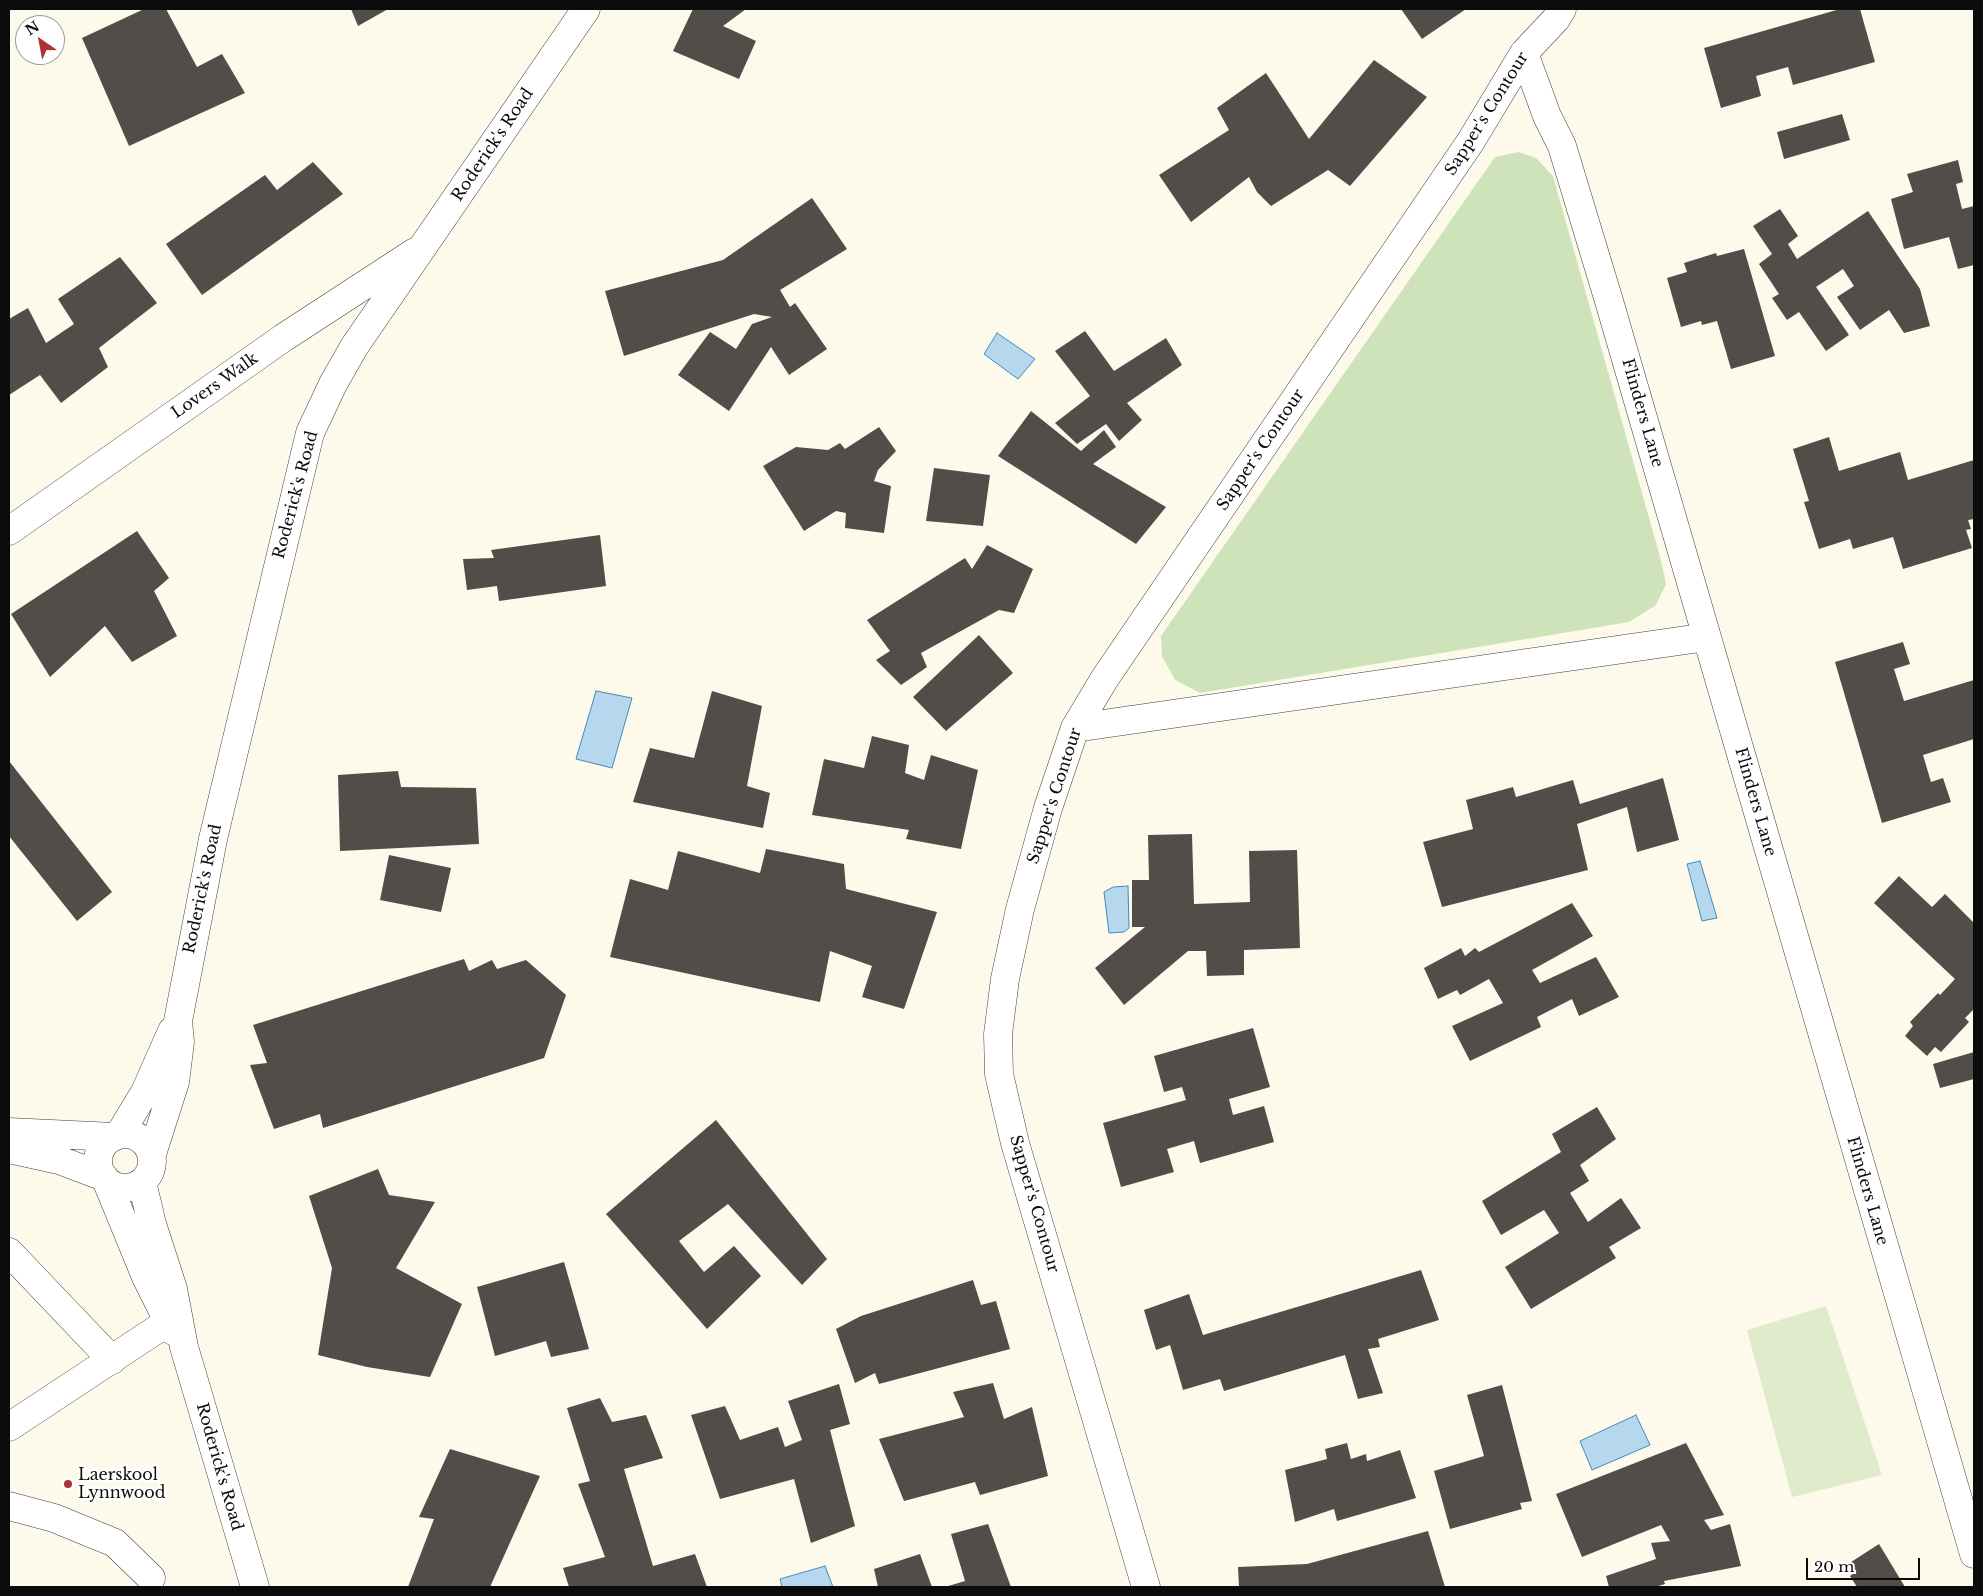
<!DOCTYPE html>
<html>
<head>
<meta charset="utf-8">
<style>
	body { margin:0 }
	#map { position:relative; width:1983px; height:1596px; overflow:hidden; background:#fdfaeb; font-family:"Libre Baskerville",serif }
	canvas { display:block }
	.frame { position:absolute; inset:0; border:10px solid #0b0b0b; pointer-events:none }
	.north { position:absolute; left:15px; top:15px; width:50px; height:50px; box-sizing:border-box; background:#fff; border:1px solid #9d9d9d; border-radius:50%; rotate:327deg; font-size:14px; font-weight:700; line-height:20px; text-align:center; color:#0b0b0b }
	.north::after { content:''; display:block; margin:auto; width:18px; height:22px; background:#ab3336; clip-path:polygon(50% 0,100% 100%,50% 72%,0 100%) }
	.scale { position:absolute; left:1806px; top:1558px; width:114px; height:22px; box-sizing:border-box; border:2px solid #0b0b0b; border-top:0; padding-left:6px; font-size:15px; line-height:18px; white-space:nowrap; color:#0b0b0b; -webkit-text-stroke:4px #fff; paint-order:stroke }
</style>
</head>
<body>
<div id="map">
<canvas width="1983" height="1596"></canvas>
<div class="frame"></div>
<div class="north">N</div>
<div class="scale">20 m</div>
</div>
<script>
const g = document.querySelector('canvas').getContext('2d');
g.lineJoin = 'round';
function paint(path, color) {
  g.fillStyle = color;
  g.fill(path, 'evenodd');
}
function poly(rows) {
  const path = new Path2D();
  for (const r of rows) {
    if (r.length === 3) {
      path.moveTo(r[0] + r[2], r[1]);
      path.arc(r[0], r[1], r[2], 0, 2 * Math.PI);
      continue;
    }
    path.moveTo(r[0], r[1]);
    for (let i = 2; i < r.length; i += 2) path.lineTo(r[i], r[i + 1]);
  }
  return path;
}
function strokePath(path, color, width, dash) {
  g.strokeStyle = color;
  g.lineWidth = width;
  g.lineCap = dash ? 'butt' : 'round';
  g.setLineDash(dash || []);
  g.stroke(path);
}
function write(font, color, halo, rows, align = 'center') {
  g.font = font + ' "Libre Baskerville",serif';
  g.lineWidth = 5;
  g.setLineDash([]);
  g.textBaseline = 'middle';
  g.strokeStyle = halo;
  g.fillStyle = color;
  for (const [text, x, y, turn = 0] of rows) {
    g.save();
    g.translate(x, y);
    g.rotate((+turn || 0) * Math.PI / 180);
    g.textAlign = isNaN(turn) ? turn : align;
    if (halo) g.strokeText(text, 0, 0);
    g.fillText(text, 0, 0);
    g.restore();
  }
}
const green = poly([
	[1519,152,1536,158,1553,176,1660,557,1666,584,1656,605,1629,622,1200,693,1175,680,1162,656,1161,636,1495,157]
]);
const pitch = poly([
	[1826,1306,1882,1475,1792,1497,1747,1330]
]);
const water = poly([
	[997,333,1035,359,1018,379,984,354,997,333],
	[596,691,632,698,612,768,576,759,596,691],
	[1700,861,1717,918,1702,921,1687,864,1700,861],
	[1128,886,1129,928,1124,932,1109,933,1104,892,1113,887,1128,886],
	[1636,1415,1650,1445,1592,1470,1580,1441,1636,1415],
	[825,1566,833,1587,782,1587,780,1579,825,1566]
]);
const building = poly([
	[144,9,166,9,197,67,222,54,245,93,129,146,82,38],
	[351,9,388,9,358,26],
	[693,9,746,9,723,26,756,41,739,79,673,51],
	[1401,9,1466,9,1422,39],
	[1840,9,1860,9,1875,62,1793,85,1788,67,1756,76,1761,96,1721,108,1704,48],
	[1374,60,1427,97,1350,186,1328,170,1271,206,1257,192,1249,177,1191,222,1159,175,1229,130,1217,108,1266,73,1309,139],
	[1842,114,1850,140,1784,159,1777,132],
	[1958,160,1963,182,1956,184,1962,209,1974,206,1974,265,1958,269,1949,237,1904,249,1891,199,1913,192,1907,174],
	[313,162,343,194,202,295,166,244,265,175,277,190],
	[812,198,847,249,780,290,790,307,795,303,827,349,789,375,771,347,729,411,678,375,710,332,736,349,752,324,772,317,754,314,624,356,605,291,723,260],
	[1780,209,1798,236,1788,244,1797,259,1868,211,1920,289,1930,326,1904,333,1889,310,1860,330,1837,297,1854,286,1843,269,1816,287,1849,335,1826,351,1799,312,1787,320,1772,298,1779,294,1759,264,1772,254,1753,226],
	[1744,249,1775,356,1731,369,1717,321,1702,325,1701,321,1681,327,1667,278,1687,272,1684,263,1716,253,1717,256],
	[120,257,157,303,99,348,108,367,61,403,40,375,9,395,9,319,28,308,46,343,74,324,58,299],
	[1085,331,1114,371,1166,338,1182,365,1127,403,1142,420,1119,441,1106,424,1077,444,1055,423,1090,396,1055,351],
	[1031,411,1081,451,1104,430,1116,447,1093,464,1166,507,1136,544,998,456],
	[879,427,896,451,878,470,874,481,891,486,884,533,845,528,846,513,836,511,804,531,763,466,796,447,828,450,840,443,845,449],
	[1829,437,1839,471,1900,452,1908,480,1974,460,1974,519,1968,520,1971,529,1966,530,1972,548,1903,569,1893,537,1853,549,1850,539,1819,549,1804,502,1809,501,1793,449],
	[934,468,990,475,983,526,926,521],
	[137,531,169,578,154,591,177,636,132,662,105,626,50,677,11,614],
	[600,535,606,586,499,601,497,586,467,590,463,559,494,558,491,550],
	[987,545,1033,569,1014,613,999,610,921,653,927,667,901,685,876,660,890,651,867,620,965,558,972,569],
	[979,635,1013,673,946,731,913,697],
	[1903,642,1910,664,1894,669,1904,701,1974,680,1974,739,1923,755,1931,782,1943,778,1951,802,1882,823,1835,662],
	[712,691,762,706,747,786,770,793,763,828,633,802,650,748,694,758],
	[872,736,909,745,905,773,924,780,931,755,978,770,961,849,906,839,909,830,812,815,824,759,864,768],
	[9,761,112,892,77,921,9,836],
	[398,771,401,787,476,788,479,844,340,851,338,775],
	[1663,778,1679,840,1637,852,1627,807,1577,824,1588,870,1442,907,1423,842,1473,829,1466,800,1513,787,1516,797,1573,780,1580,804],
	[1192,834,1194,904,1250,902,1249,851,1297,850,1300,948,1244,950,1244,975,1207,976,1206,951,1188,951,1124,1005,1095,968,1145,927,1132,927,1132,880,1149,880,1148,835],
	[766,849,844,864,846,889,937,912,904,1009,862,997,872,966,830,951,820,1002,610,957,630,879,668,890,678,851,760,873],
	[389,855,451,868,441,912,380,900],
	[1899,876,1932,907,1945,894,1974,923,1974,1009,1965,1018,1969,1022,1941,1052,1935,1047,1927,1056,1905,1036,1913,1026,1910,1022,1938,993,1940,995,1955,979,1874,903],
	[1572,903,1593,936,1532,970,1540,983,1596,957,1619,997,1579,1016,1572,999,1537,1017,1541,1027,1470,1061,1452,1026,1503,1003,1489,979,1460,995,1457,990,1438,999,1424,968,1461,948,1465,956,1475,948,1479,952],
	[464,959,469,971,492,960,497,969,526,960,566,995,544,1058,323,1128,320,1114,274,1129,250,1065,267,1063,253,1025],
	[1253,1028,1270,1087,1229,1099,1233,1115,1264,1106,1274,1142,1200,1163,1194,1141,1167,1149,1174,1172,1121,1187,1103,1123,1186,1100,1182,1087,1164,1092,1154,1056],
	[1974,1052,1974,1079,1940,1088,1933,1064],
	[1597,1107,1616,1139,1580,1165,1589,1181,1570,1193,1588,1222,1621,1198,1641,1228,1609,1247,1616,1258,1531,1309,1505,1267,1559,1233,1544,1210,1501,1235,1482,1201,1561,1152,1552,1134],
	[716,1120,827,1259,802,1285,728,1204,679,1241,704,1272,734,1246,761,1276,707,1329,606,1214],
	[378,1169,389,1195,435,1202,396,1268,462,1304,430,1377,367,1367,318,1355,332,1268,309,1196],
	[564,1262,589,1349,551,1357,546,1341,495,1356,477,1287],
	[1421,1270,1439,1320,1378,1339,1380,1347,1368,1349,1383,1393,1358,1399,1345,1355,1224,1391,1220,1379,1183,1390,1170,1345,1156,1350,1144,1310,1189,1294,1203,1335],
	[973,1280,981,1305,996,1301,1010,1349,879,1384,875,1373,855,1383,836,1329,861,1316],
	[993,1383,1004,1419,1032,1407,1048,1476,980,1495,975,1482,904,1501,879,1439,964,1417,953,1392],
	[839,1384,850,1424,830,1430,855,1526,811,1543,794,1479,720,1499,691,1415,725,1406,740,1440,778,1427,785,1447,802,1440,788,1401],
	[1502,1385,1532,1501,1520,1503,1522,1509,1450,1529,1434,1471,1484,1456,1467,1395],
	[600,1398,612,1422,646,1415,663,1458,624,1469,653,1566,695,1554,707,1587,569,1587,563,1568,605,1557,578,1484,590,1481,567,1408],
	[1347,1443,1351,1459,1366,1454,1367,1461,1400,1450,1416,1498,1337,1521,1334,1509,1295,1522,1285,1470,1327,1459,1325,1449],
	[1686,1443,1724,1515,1704,1520,1711,1530,1730,1524,1741,1566,1664,1581,1665,1584,1655,1587,1609,1587,1606,1576,1656,1559,1651,1543,1670,1541,1661,1525,1582,1557,1556,1494],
	[450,1449,540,1476,490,1587,408,1587,434,1519,419,1517],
	[988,1524,1011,1587,945,1587,965,1581,951,1534],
	[1428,1531,1445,1587,1239,1587,1238,1567,1307,1564],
	[1879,1544,1905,1587,1857,1587,1850,1576,1854,1573,1848,1564],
	[920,1554,932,1587,878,1587,874,1569]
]);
const minor = poly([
	[1524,53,1547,116,1562,146,1609,301,1974,1554],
	[9,531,283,338,415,252],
	[1075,728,1707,637],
	[9,1132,114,1137],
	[125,1161,27],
	[119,1135,145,1092,172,1031],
	[9,1149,59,1160,104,1177],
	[152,1154,175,1082,180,1042,178,1021,213,839,310,433,333,384,354,347,586,9],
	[107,1182,146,1277,173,1331],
	[142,1182,152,1224,173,1289,184,1347,255,1587],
	[9,1252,112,1360],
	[9,1427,168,1322],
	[9,1506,54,1518,115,1543,151,1578],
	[1146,1587,1015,1143,999,1074,998,1034,1005,979,1020,909,1048,808,1075,728,1105,678,1471,141,1524,53,1556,19,1562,9]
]);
const markers = [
	[68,1484,5,"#ab3336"]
];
const streetNames = [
	["Sapper's Contour",1487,114,-58],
	["Roderick's Road",493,145,-56],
	["Lovers Walk",215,386,-35],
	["Flinders Lane",1642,413,74],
	["Sapper's Contour",1261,450,-56],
	["Roderick's Road",296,495,-75],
	["Sapper's Contour",1055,796,-72],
	["Flinders Lane",1755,802,74],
	["Roderick's Road",203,889,-78],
	["Flinders Lane",1867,1191,74],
	["Sapper's Contour",1034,1204,74],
	["Roderick's Road",219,1467,74]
];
const poiNames = [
	["Laerskool",78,1475],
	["Lynnwood",78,1493]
];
paint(green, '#cee3b9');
paint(pitch, '#dfebca');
paint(water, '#b5d8ef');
strokePath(water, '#448abd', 1);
paint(building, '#524d49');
strokePath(minor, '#3e3e3e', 29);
strokePath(minor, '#fff', 28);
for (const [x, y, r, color] of markers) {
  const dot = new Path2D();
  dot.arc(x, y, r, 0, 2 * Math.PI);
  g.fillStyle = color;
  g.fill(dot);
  strokePath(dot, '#fff', 2);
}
write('16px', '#0b0b0b', '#fff', streetNames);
write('16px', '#0b0b0b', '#fff', poiNames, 'left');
</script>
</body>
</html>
